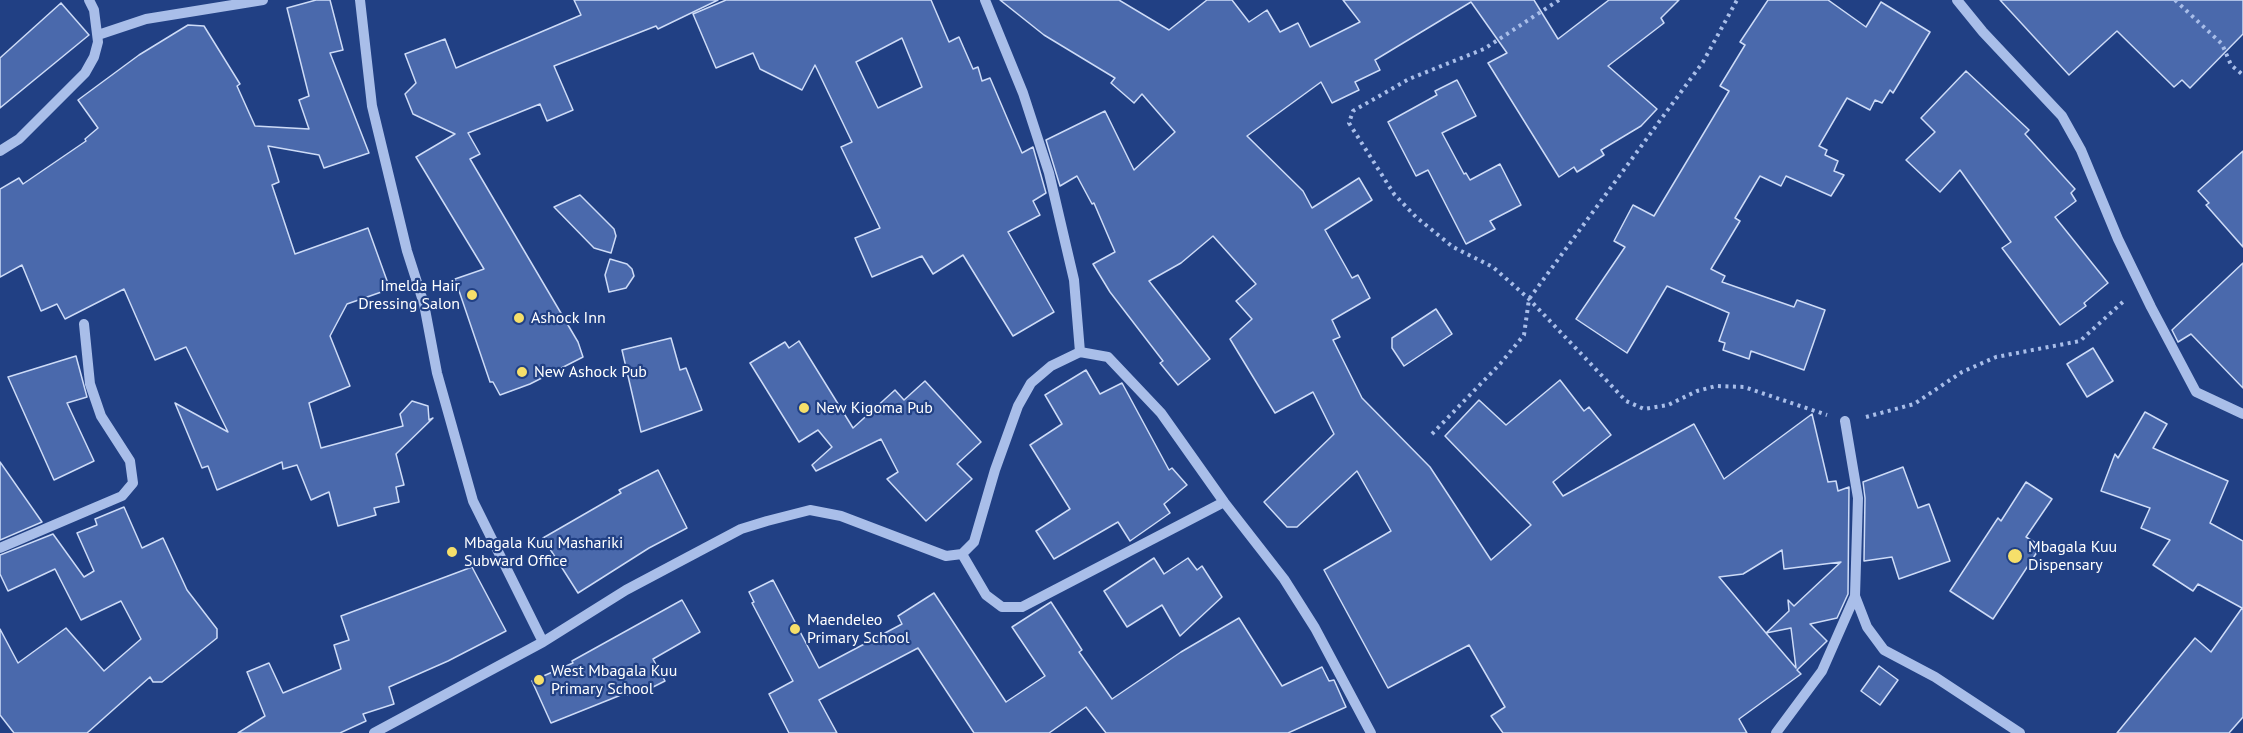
<!DOCTYPE html>
<html>
<head>
<meta charset="utf-8">
<style>
	body { margin:0 }
	canvas { display:block; background:#214084 }
</style>
</head>
<body>
<canvas width="2243" height="733"></canvas>
<script>
const g = document.querySelector('canvas').getContext('2d');
g.lineJoin = 'round';
function paint(path, color) {
  g.fillStyle = color;
  g.fill(path, 'evenodd');
}
function poly(rows) {
  const path = new Path2D();
  for (const r of rows) {
    path.moveTo(r[0], r[1]);
    for (let i = 2; i < r.length; i += 2) path.lineTo(r[i], r[i + 1]);
  }
  return path;
}
function strokePath(path, color, width, dash) {
  g.strokeStyle = color;
  g.lineWidth = width;
  g.lineCap = dash ? 'butt' : 'round';
  g.setLineDash(dash || []);
  g.stroke(path);
}
function write(font, color, halo, rows, align = 'center') {
  g.font = font + ' "PT Sans",sans-serif';
  g.lineWidth = 4.5;
  g.setLineDash([]);
  g.textBaseline = 'middle';
  g.strokeStyle = halo;
  g.fillStyle = color;
  for (const [text, x, y, turn = 0] of rows) {
    g.save();
    g.translate(x, y);
    g.rotate((+turn || 0) * Math.PI / 180);
    g.textAlign = isNaN(turn) ? turn : align;
    if (halo) g.strokeText(text, 0, 0);
    g.fillText(text, 0, 0);
    g.restore();
  }
}
const building = poly([
	[316,0,330,0,343,50,330,53,369,153,324,168,319,155,268,146,279,182,272,185,295,254,368,228,390,289,347,304,330,336,350,386,309,403,321,448,403,426,400,414,412,401,428,406,429,420,433,418,396,454,404,485,396,487,399,502,374,508,376,515,338,526,329,492,311,500,297,465,283,469,282,462,217,490,208,466,202,468,175,403,228,432,186,347,155,360,124,289,65,319,57,304,41,311,22,265,0,277,0,189,19,178,23,184,86,141,85,139,98,128,78,100,139,55,188,25,204,26,240,84,237,86,255,126,309,129,299,100,309,96,287,8,316,0],
	[574,0,718,0,658,29,656,26,554,66,573,110,547,121,540,104,468,133,480,154,470,159,578,342,583,357,530,384,500,395,493,382,490,382,455,279,484,269,416,157,455,134,413,114,405,94,416,83,405,54,445,39,456,68,581,15,574,0],
	[726,0,931,0,949,42,959,37,973,69,978,67,982,81,990,78,1022,153,1033,147,1046,193,1033,201,1040,215,1008,232,1054,312,1013,336,963,255,933,274,922,256,872,277,855,238,880,228,841,147,852,142,815,65,802,90,760,69,753,53,716,68,693,14,726,0],
	[902,38,922,87,878,108,856,62,902,38],
	[1000,0,1119,0,1169,30,1207,0,1232,0,1249,22,1267,10,1280,32,1298,23,1310,47,1360,22,1343,0,1534,0,1558,39,1609,0,1679,0,1661,18,1664,23,1608,66,1657,109,1641,126,1601,150,1604,155,1577,172,1574,167,1559,177,1488,63,1507,53,1471,2,1375,60,1380,70,1355,82,1359,90,1332,103,1321,82,1247,136,1303,191,1312,208,1359,178,1372,200,1325,230,1352,278,1358,275,1370,298,1332,320,1340,337,1333,340,1362,398,1430,467,1491,560,1531,525,1445,436,1479,400,1506,425,1560,380,1584,411,1589,407,1611,435,1553,482,1563,496,1694,424,1724,479,1812,414,1828,482,1836,481,1838,491,1849,487,1848,594,1837,618,1810,624,1827,641,1797,670,1801,674,1739,719,1747,733,1503,733,1491,716,1505,707,1469,645,1388,688,1324,570,1391,531,1357,471,1297,527,1287,527,1264,502,1334,434,1313,392,1275,413,1230,339,1252,319,1236,301,1256,284,1213,236,1181,263,1149,281,1210,359,1178,385,1160,363,1163,361,1110,292,1093,264,1115,252,1094,203,1092,204,1077,176,1060,186,1046,140,1105,111,1134,170,1175,132,1142,94,1134,103,1111,83,1115,78,1044,35,1000,0],
	[1782,550,1784,569,1841,562,1794,606,1788,600,1789,611,1766,633,1719,577,1743,574,1782,550],
	[1791,628,1796,668,1766,633,1791,628],
	[1768,0,1828,0,1866,27,1881,2,1930,32,1893,93,1890,90,1882,103,1875,100,1870,110,1847,98,1819,146,1827,150,1825,155,1838,161,1834,171,1844,175,1831,196,1786,176,1781,186,1760,176,1735,218,1740,221,1711,269,1725,276,1722,282,1794,307,1797,300,1825,310,1804,370,1751,351,1749,359,1723,350,1725,343,1719,341,1729,313,1667,286,1627,353,1576,319,1625,247,1614,241,1633,205,1654,216,1729,91,1720,86,1745,45,1740,42,1768,0],
	[2000,0,2243,0,2243,34,2190,88,2182,80,2174,87,2117,31,2069,75,2000,0],
	[61,3,89,35,0,108,0,58,61,3],
	[1966,71,2029,130,2025,134,2075,189,2071,193,2076,201,2055,217,2108,283,2084,303,2086,306,2060,325,2002,248,2011,242,1960,170,1940,192,1906,160,1935,132,1921,118,1966,71],
	[1457,80,1476,116,1442,133,1464,174,1466,173,1470,180,1500,164,1521,205,1490,221,1495,229,1466,244,1428,170,1416,176,1388,122,1437,95,1435,91,1457,80],
	[2243,151,2243,247,2206,205,2209,203,2198,191,2243,151],
	[580,195,614,229,616,236,611,253,594,248,554,207,580,195],
	[610,259,627,264,632,269,634,276,626,288,609,292,605,275,610,259],
	[2243,263,2243,388,2191,334,2178,342,2172,330,2243,263],
	[1436,309,1452,334,1404,366,1392,348,1392,338,1436,309],
	[671,338,680,370,686,368,702,410,641,432,622,350,671,338],
	[799,341,853,428,895,390,904,400,925,381,981,442,957,464,972,479,926,521,887,479,898,472,881,439,816,471,812,465,832,447,818,430,799,442,750,363,785,342,789,348,799,341],
	[2093,348,2113,381,2087,397,2067,364,2093,348],
	[76,356,87,397,67,403,94,461,54,480,8,377,76,356],
	[1086,370,1100,394,1122,383,1169,470,1172,468,1187,485,1164,504,1170,513,1130,541,1118,522,1054,559,1036,531,1070,509,1030,445,1062,424,1045,395,1086,370],
	[2145,412,2167,424,2153,448,2228,481,2210,523,2243,541,2243,717,2229,733,2117,733,2195,638,2211,652,2242,608,2198,584,2193,591,2153,565,2170,540,2141,528,2150,508,2101,491,2115,454,2118,458,2145,412],
	[0,462,42,522,0,540,0,462],
	[1903,467,1918,508,1929,504,1950,561,1899,579,1892,557,1864,561,1865,498,1863,482,1903,467],
	[658,470,687,528,649,548,578,593,543,538,621,493,619,490,658,470],
	[2026,482,2052,499,2026,537,2041,546,1993,619,1950,591,1998,518,2001,521,2026,482],
	[124,507,142,548,163,538,187,590,217,629,217,638,162,682,153,682,150,677,87,733,14,733,0,715,0,629,18,663,66,628,104,671,141,639,121,601,81,620,55,569,8,591,0,574,0,555,53,534,84,577,94,571,77,533,97,525,95,519,124,507],
	[1154,558,1164,574,1188,558,1197,570,1202,566,1222,597,1180,636,1162,605,1127,627,1104,591,1154,558],
	[472,567,506,631,448,661,389,687,394,704,363,714,366,721,340,733,238,733,265,716,247,672,269,663,283,693,341,669,334,645,349,640,341,616,472,567],
	[773,580,819,668,902,624,898,616,934,593,1006,702,1045,676,1012,627,1051,602,1082,650,1079,652,1112,699,1181,652,1239,618,1282,686,1322,667,1329,681,1334,680,1346,707,1288,733,1106,733,1086,707,1049,733,974,733,918,648,819,700,837,733,789,733,769,694,793,681,752,603,754,602,749,592,773,580],
	[682,600,700,632,653,659,665,681,637,695,635,691,627,695,626,693,551,723,532,681,573,663,572,661,682,600],
	[1879,666,1898,680,1880,705,1861,691,1879,666]
]);
const path = poly([
	[1559,0,1484,49,1409,79,1353,111,1349,123,1394,194,1416,217,1453,247,1493,267,1529,299,1626,401,1644,409,1668,405,1697,391,1716,386,1744,387,1827,415],
	[2175,0,2222,44,2231,65,2243,75],
	[1866,417,1914,404,1962,372,1996,357,2080,341,2126,299],
	[1432,434,1500,364,1524,335,1529,299,1703,62,1737,0]
]);
const minor = poly([
	[360,0,372,106,407,251,424,304,437,373,473,501,543,642],
	[985,0,1023,93,1049,173,1074,280,1080,352],
	[1957,0,1983,32,2062,116,2081,150,2118,239,2151,307,2196,392,2243,414],
	[98,35,146,19,263,0],
	[0,151,19,139,85,73,94,57,98,42,94,10,89,0],
	[1845,421,1858,498,1855,596,1867,627,1884,650,1935,677,2020,733],
	[0,548,122,496,133,483,130,461,101,416,90,384,84,324],
	[962,554,986,595,1002,607,1022,607,1224,502],
	[374,733,543,642,626,590,741,529,767,521,810,510,841,516,946,556,962,554,974,542,995,470,1018,406,1031,383,1051,366,1080,352,1108,357,1161,413,1224,502,1284,579,1315,628,1371,733],
	[1776,733,1822,671,1855,596]
]);
const markers = [
	[472,295,6,"#f6df6a"],
	[519,318,6,"#f6df6a"],
	[522,372,6,"#f6df6a"],
	[804,408,6,"#f6df6a"],
	[452,552,6,"#f6df6a"],
	[2015,556,8,"#f6df6a"],
	[795,629,6,"#f6df6a"],
	[539,680,6,"#f6df6a"]
];
const poiNames = [
	["Imelda Hair",460,286,"right"],
	["Dressing Salon",460,304,"right"],
	["Ashock Inn",531,318],
	["New Ashock Pub",534,372],
	["New Kigoma Pub",816,408],
	["Mbagala Kuu Mashariki",464,543],
	["Subward Office",464,561],
	["Mbagala Kuu",2028,547],
	["Dispensary",2028,565],
	["Maendeleo",807,620],
	["Primary School",807,638],
	["West Mbagala Kuu",551,671],
	["Primary School",551,689]
];
paint(building, '#4a69ac');
strokePath(building, '#cddbf7', 1.5);
strokePath(path, '#a9bee9', 4, [3, 4.5]);
strokePath(minor, '#a9bee9', 10);
for (const [x, y, r, color] of markers) {
  const dot = new Path2D();
  dot.arc(x, y, r, 0, 2 * Math.PI);
  g.fillStyle = color;
  g.fill(dot);
  strokePath(dot, '#214084', 2);
}
write('16px', '#fff', '#214084', poiNames, 'left');
</script>
</body>
</html>
